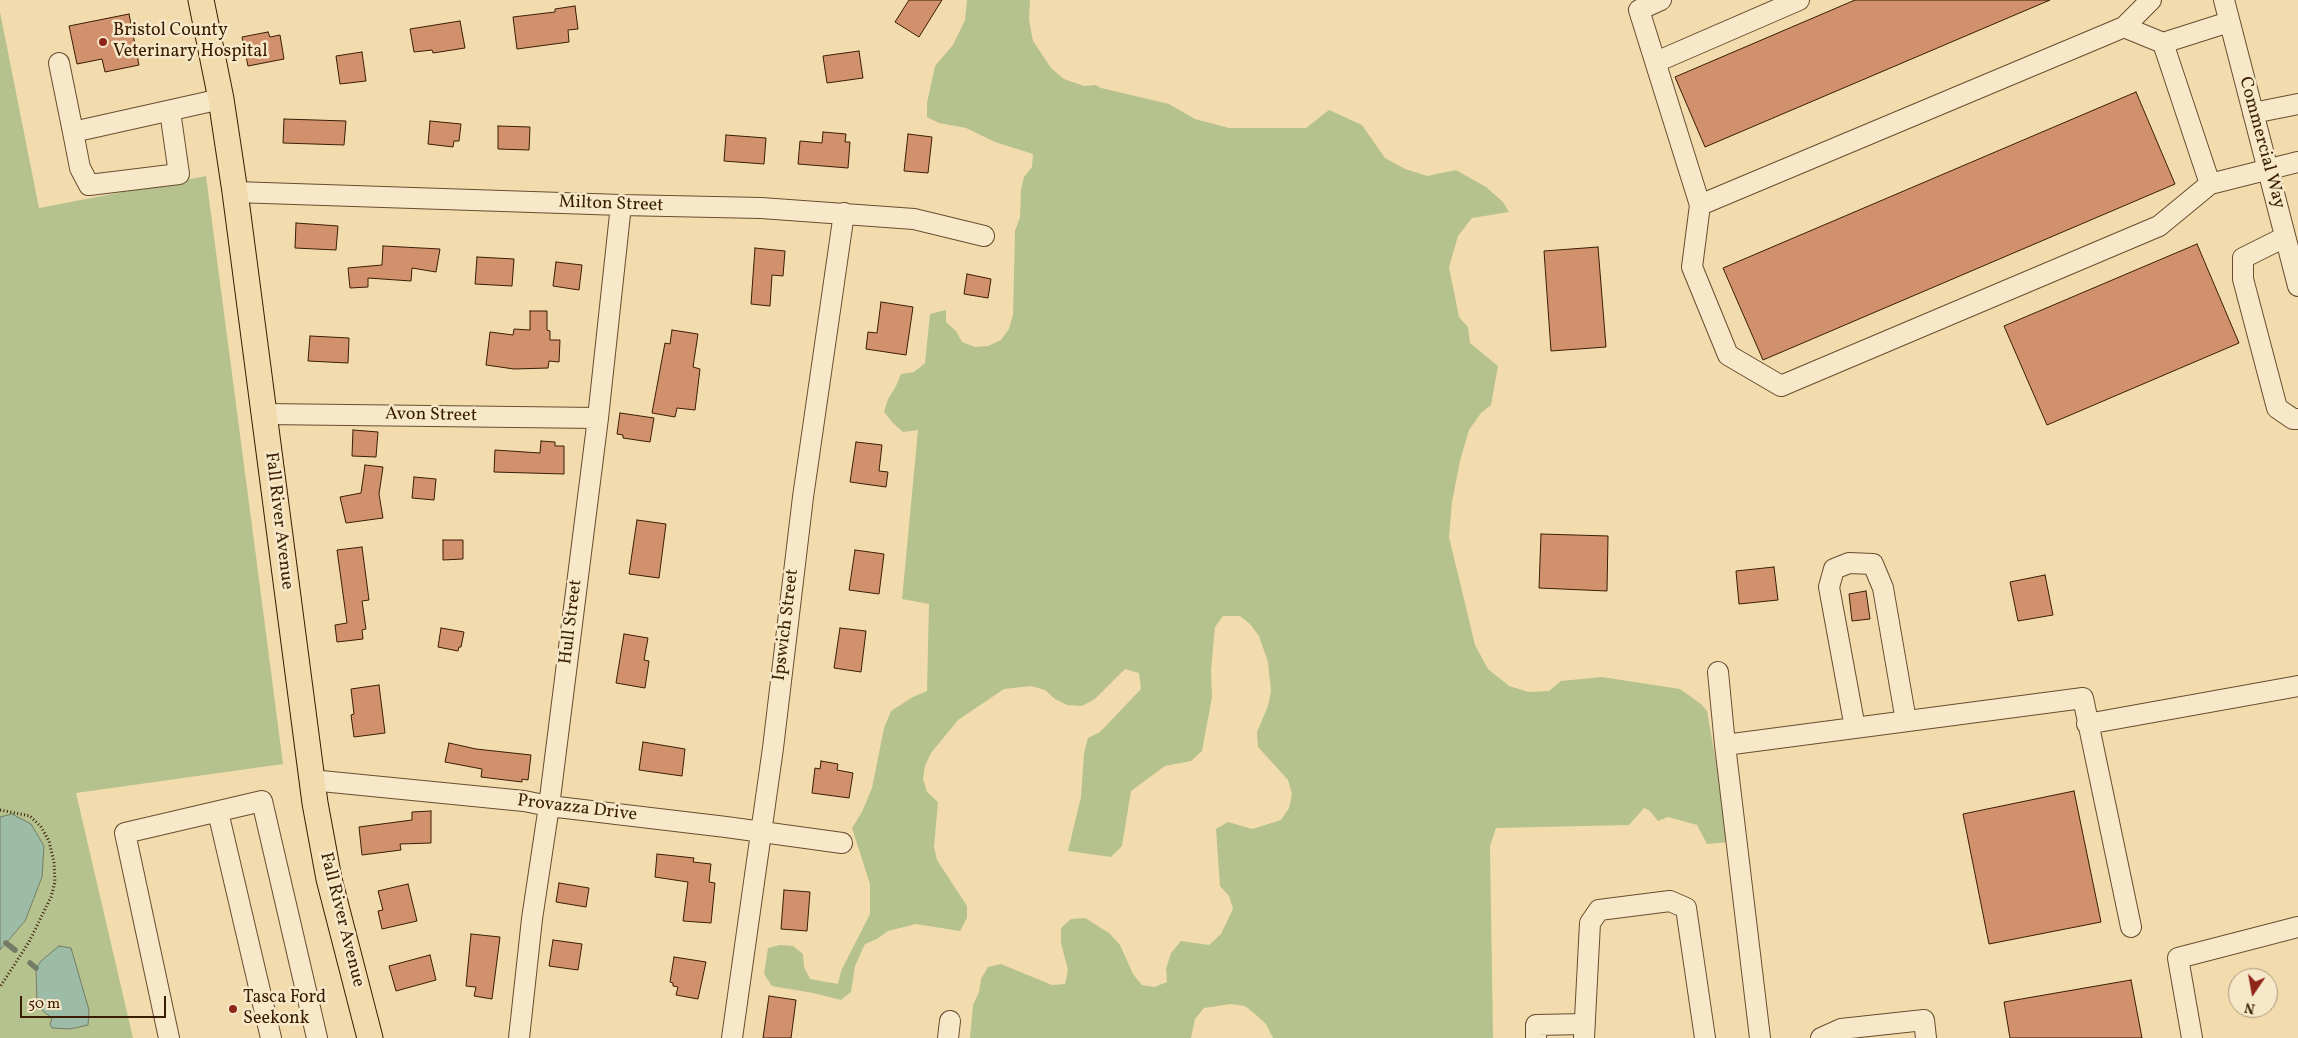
<!DOCTYPE html>
<html>
<head>
<meta charset="utf-8">
<style>
	body { margin:0 }
	#map { position:relative; width:2298px; height:1038px; overflow:hidden; background:#f2dcad; font-family:Vollkorn,serif }
	canvas { display:block }
	.north { position:absolute; left:2228px; top:968px; width:50px; height:50px; box-sizing:border-box; background:#f7e8ca; border:1px solid #ab977a; border-radius:50%; rotate:192deg; font-size:14px; font-weight:700; line-height:20px; text-align:center; color:#3a1d03 }
	.north::after { content:''; display:block; margin:auto; width:18px; height:22px; background:#8f2418; clip-path:polygon(50% 0,100% 100%,50% 72%,0 100%) }
	.scale { position:absolute; left:20px; top:996px; width:146px; height:22px; box-sizing:border-box; border:2px solid #3a1d03; border-top:0; padding-left:6px; font-size:15px; line-height:18px; white-space:nowrap; color:#3a1d03; -webkit-text-stroke:4px #f7e8ca; paint-order:stroke }
</style>
</head>
<body>
<div id="map">
<canvas width="2298" height="1038"></canvas>
<div class="north">N</div>
<div class="scale">50 m</div>
</div>
<script>
const g = document.querySelector('canvas').getContext('2d');
g.lineJoin = 'round';
function paint(path, color) {
  g.fillStyle = color;
  g.fill(path, 'evenodd');
}
function poly(rows) {
  const path = new Path2D();
  for (const r of rows) {
    path.moveTo(r[0], r[1]);
    for (let i = 2; i < r.length; i += 2) path.lineTo(r[i], r[i + 1]);
  }
  return path;
}
function strokePath(path, color, width, dash) {
  g.strokeStyle = color;
  g.lineWidth = width;
  g.lineCap = dash ? 'butt' : 'round';
  g.setLineDash(dash || []);
  g.stroke(path);
}
function write(font, color, halo, rows, align = 'center') {
  g.font = font + ' Vollkorn,serif';
  g.lineWidth = 5;
  g.setLineDash([]);
  g.textBaseline = 'middle';
  g.strokeStyle = halo;
  g.fillStyle = color;
  for (const [text, x, y, turn = 0] of rows) {
    g.save();
    g.translate(x, y);
    g.rotate((+turn || 0) * Math.PI / 180);
    g.textAlign = isNaN(turn) ? turn : align;
    if (halo) g.strokeText(text, 0, 0);
    g.fillText(text, 0, 0);
    g.restore();
  }
}
const green = poly([
	[967,0,1030,0,1029,20,1033,41,1051,68,1064,79,1084,86,1096,85,1101,88,1169,104,1195,119,1229,128,1306,128,1329,110,1362,125,1385,158,1405,169,1427,176,1456,170,1486,187,1503,202,1509,212,1472,218,1458,236,1449,267,1459,317,1468,327,1470,343,1498,366,1491,405,1481,413,1469,430,1460,461,1452,502,1449,537,1475,645,1488,669,1509,686,1529,692,1549,691,1561,681,1602,677,1680,689,1701,704,1707,711,1730,842,1707,844,1697,825,1668,817,1658,821,1650,811,1644,808,1629,825,1496,828,1490,846,1493,1038,1273,1038,1266,1024,1255,1014,1245,1006,1231,1004,1204,1008,1195,1019,1191,1038,970,1038,973,1005,979,992,981,979,988,967,1001,964,1052,985,1065,984,1068,970,1061,943,1061,928,1071,919,1085,918,1109,933,1120,945,1133,974,1142,985,1154,987,1167,982,1166,969,1171,953,1181,941,1209,945,1221,934,1233,909,1229,896,1220,886,1216,829,1228,822,1252,829,1281,820,1289,808,1292,794,1288,780,1258,747,1257,732,1268,706,1271,691,1268,662,1259,636,1250,624,1240,616,1223,616,1215,627,1211,670,1212,697,1202,751,1191,761,1165,766,1131,791,1122,846,1111,857,1068,851,1081,797,1084,753,1088,738,1100,732,1141,689,1139,673,1125,669,1095,699,1082,706,1067,705,1055,699,1045,690,1031,686,1004,689,958,720,931,753,925,766,923,779,927,792,938,802,934,847,937,860,967,906,967,918,960,931,916,924,888,931,877,939,865,944,855,966,851,992,841,1000,813,993,772,986,764,974,768,948,780,945,793,946,803,954,804,967,810,979,838,984,841,971,870,914,870,884,852,828,862,812,872,788,884,728,891,711,913,697,927,691,929,604,902,599,918,430,903,432,893,423,884,412,888,399,896,386,901,374,914,372,925,363,930,314,946,310,946,322,956,331,962,342,975,347,988,346,1001,340,1009,329,1013,315,1015,231,1020,217,1021,190,1024,177,1032,167,1033,154,995,142,966,128,939,123,927,117,927,103,935,66,953,45,965,20],
	[0,12,39,208,206,176,257,564,283,764,76,793,133,1038,0,1038,0,950,25,921,42,877,12,814,0,817]
]);
const water = poly([
	[12,814,31,824,44,846,42,877,25,921,0,950,0,817,12,814],
	[59,946,71,948,89,1010,88,1025,70,1029,52,1028,50,1024,52,1018,43,1011,37,1003,36,968,41,961,59,946]
]);
const stream = poly([
	[6,943,15,950],
	[30,963,36,968]
]);
const building = poly([
	[909,0,942,0,919,37,895,22,909,0],
	[1855,0,2050,0,1705,147,1675,77,1855,0],
	[575,6,578,29,568,30,569,42,517,49,513,17,555,12,555,9,575,6],
	[129,14,139,65,105,72,102,59,77,64,69,26,129,14],
	[460,21,465,48,433,53,432,50,414,52,410,29,460,21],
	[268,32,270,37,280,35,284,59,248,66,242,37,268,32],
	[859,51,863,78,827,83,823,56,859,51],
	[362,52,366,81,340,84,336,56,362,52],
	[2136,92,2175,184,1763,360,1723,268,2136,92],
	[284,119,346,121,344,145,283,143,284,119],
	[430,121,461,124,459,141,454,141,453,147,428,144,430,121],
	[498,126,530,127,529,150,498,149,498,126],
	[823,132,846,134,845,142,850,142,848,168,798,164,800,141,822,143,823,132],
	[908,134,932,137,928,173,904,171,908,134],
	[726,135,766,138,764,164,724,161,726,135],
	[296,223,338,226,336,250,295,248,296,223],
	[2197,244,2239,343,2047,425,2004,326,2197,244],
	[383,246,440,249,436,272,412,268,411,281,368,278,368,287,350,288,348,268,382,265,383,246],
	[1598,247,1606,347,1551,351,1544,251,1598,247],
	[755,248,785,251,783,276,772,275,770,306,751,304,755,248],
	[477,257,514,259,512,286,475,284,477,257],
	[556,262,582,265,579,290,553,286,556,262],
	[967,274,991,279,988,298,964,294,967,274],
	[881,302,913,307,906,355,866,349,868,332,877,333,881,302],
	[530,311,547,311,547,330,550,331,550,340,560,340,559,362,549,361,548,368,514,369,486,365,490,332,513,335,514,329,530,330,530,311],
	[672,330,698,334,693,367,700,369,695,410,677,408,675,417,652,413,665,343,670,344,672,330],
	[310,336,349,338,348,363,308,361,310,336],
	[620,413,654,418,650,442,623,438,623,435,617,434,620,413],
	[353,430,378,432,376,457,352,456,353,430],
	[541,441,555,442,555,446,564,446,564,474,494,472,495,450,540,453,541,441],
	[856,442,882,445,879,471,888,472,886,487,850,482,856,442],
	[365,465,383,467,379,494,383,518,346,523,340,497,361,493,365,465],
	[414,477,436,479,434,500,412,498,414,477],
	[637,520,666,524,659,578,629,574,637,520],
	[1541,534,1608,536,1607,591,1539,588,1541,534],
	[443,540,463,540,463,559,443,560,443,540],
	[362,547,369,600,362,601,366,629,362,630,363,639,337,642,335,625,347,623,337,550,362,547],
	[855,550,884,554,879,594,849,590,855,550],
	[1774,567,1778,600,1739,604,1736,571,1774,567],
	[2045,575,2053,615,2018,621,2010,582,2045,575],
	[1866,591,1870,619,1852,621,1849,594,1866,591],
	[441,628,464,632,461,647,459,647,458,651,438,647,441,628],
	[840,628,866,631,861,672,834,668,840,628],
	[624,634,648,638,644,660,649,661,645,688,616,683,624,634],
	[379,685,385,733,354,737,351,715,354,714,351,689,379,685],
	[643,742,685,749,682,776,639,770,643,742],
	[449,743,476,749,531,755,528,780,522,779,522,782,481,777,482,769,445,762,449,743],
	[821,761,838,764,837,770,853,773,849,798,812,793,815,768,820,769,821,761],
	[2074,791,2101,922,1989,944,1963,814,2074,791],
	[431,811,431,843,400,844,401,850,362,855,359,827,412,820,412,812,431,811],
	[657,854,694,858,693,862,711,864,709,882,715,883,711,923,683,921,688,882,655,877,657,854],
	[559,883,589,888,586,907,556,902,559,883],
	[408,884,417,921,382,929,378,911,383,910,378,891,408,884],
	[784,890,810,892,807,931,781,929,784,890],
	[471,934,500,937,492,999,474,996,476,987,466,986,471,934],
	[553,940,582,944,578,970,549,966,553,940],
	[430,955,436,980,396,991,389,966,430,955],
	[674,957,706,962,698,999,676,995,678,987,673,986,673,983,670,982,674,957],
	[2131,980,2142,1038,2010,1038,2004,1002,2131,980],
	[769,996,796,1000,791,1038,763,1038,769,996]
]);
const path = poly([
	[0,810,30,816,41,827,49,841,54,862,55,882,51,897,29,942,0,987]
]);
const minor = poly([
	[1661,0,1639,10,1700,205,2124,27],
	[2151,0,2124,27,2163,43,2210,184,2298,162],
	[2224,0,2298,286],
	[2163,43,2229,22],
	[1656,62,1799,0],
	[59,63,73,132,221,99],
	[2253,113,2298,104],
	[73,132,80,168,89,185,179,174,170,111],
	[235,192,621,205,761,208,914,219,984,236],
	[1700,205,1692,267,1728,355,1781,386,2159,226,2210,184],
	[2285,237,2243,258,2243,279,2277,408,2293,419,2298,419],
	[264,414,598,418],
	[1718,672,1725,745,1760,1038],
	[2087,724,2298,686],
	[1855,728,1829,587,1834,569,1849,563,1873,564,1883,588,1906,721],
	[1725,745,2083,698,2131,927],
	[311,780,524,801,549,806,726,827,842,843],
	[218,812,271,1038],
	[169,1038,125,833,262,801,317,1038],
	[519,1038,532,919,549,806,598,418,621,205],
	[732,1038,773,748,803,497,844,213],
	[948,1038,950,1021],
	[1536,1038,1536,1025,1585,1024],
	[1584,1038,1590,923,1599,910,1670,901,1686,908,1705,1038],
	[1821,1038,1841,1029,1924,1020,1926,1038],
	[2192,1038,2178,958,2298,927]
]);
const major = poly([
	[201,0,221,99,235,192,315,803,329,879,370,1038]
]);
const markers = [
	[103,42,5,"#8f2418"],
	[233,1009,5,"#8f2418"]
];
const poiNames = [
	["Bristol County",113,32],
	["Veterinary Hospital",113,53],
	["Tasca Ford",243,999],
	["Seekonk",243,1020]
];
const streetNames = [
	["Commercial Way",2261,143,75],
	["Milton Street",611,205,2],
	["Avon Street",431,416,1],
	["Fall River Avenue",278,521,83],
	["Hull Street",572,622,-83],
	["Ipswich Street",787,625,-83],
	["Provazza Drive",577,809,7],
	["Fall River Avenue",341,920,76]
];
paint(green, '#b5c28e');
paint(water, '#9cbca7');
strokePath(water, '#757c65', 1);
strokePath(stream, '#757c65', 5.5);
paint(building, '#d2916d');
strokePath(building, '#3a1d03', 1);
strokePath(minor, '#684d2e', 22);
strokePath(major, '#3a1d03', 27);
strokePath(path, '#3a1d03', 3, [1, 2.5]);
strokePath(minor, '#f7e8ca', 20);
strokePath(major, '#f2dcad', 25);
for (const [x, y, r, color] of markers) {
  const dot = new Path2D();
  dot.arc(x, y, r, 0, 2 * Math.PI);
  g.fillStyle = color;
  g.fill(dot);
  strokePath(dot, '#f7e8ca', 2);
}
write('18px', '#3a1d03', '#f7e8ca', poiNames, 'left');
write('18px', '#3a1d03', '#f7e8ca', streetNames);
</script>
</body>
</html>
